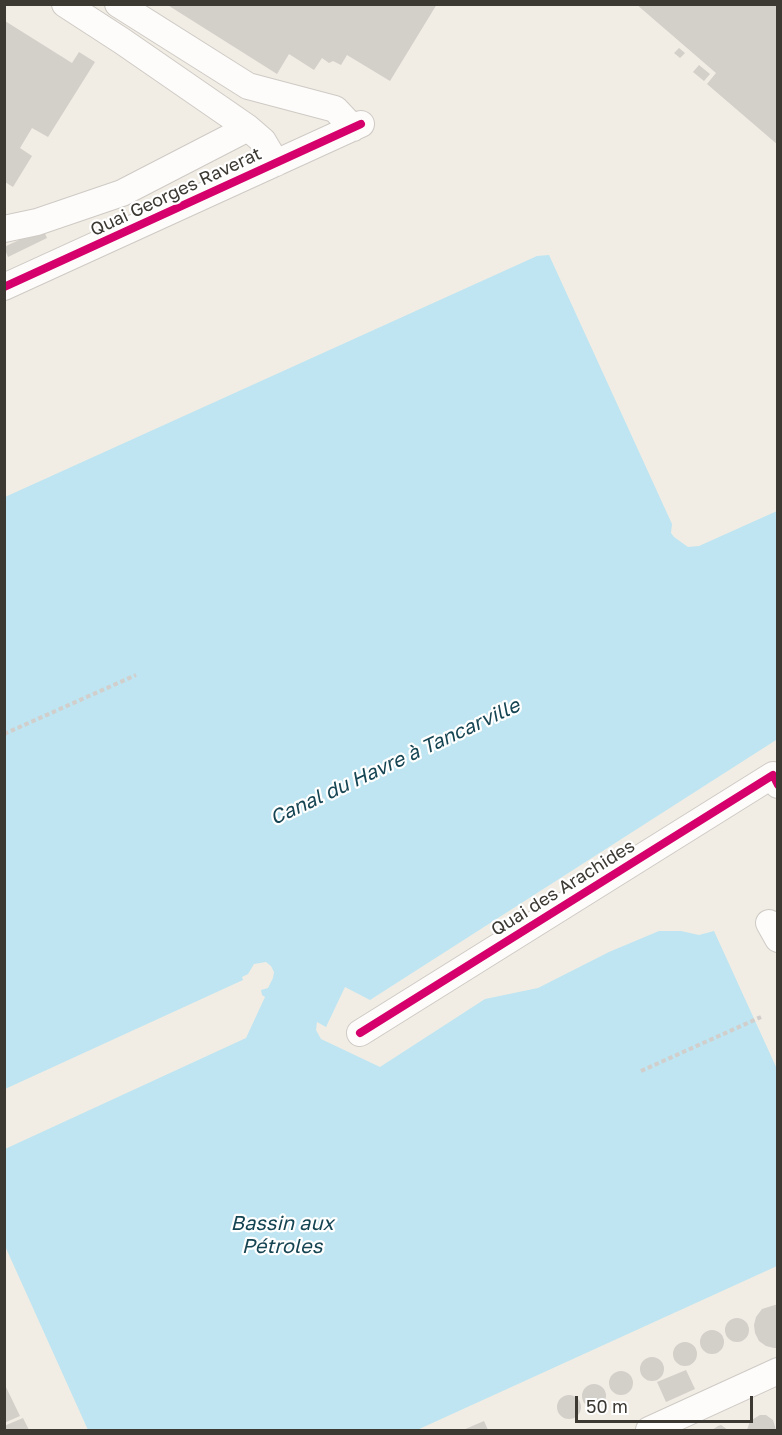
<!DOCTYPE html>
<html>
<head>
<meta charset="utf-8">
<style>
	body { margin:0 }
	#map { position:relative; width:782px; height:1435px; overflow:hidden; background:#f1ede5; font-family:"Golos Text",sans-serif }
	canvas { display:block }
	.frame { position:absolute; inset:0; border:6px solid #3c3933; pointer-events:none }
	.scale { position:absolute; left:575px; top:1396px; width:178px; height:27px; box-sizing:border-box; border:3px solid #3c3933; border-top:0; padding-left:8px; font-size:18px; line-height:21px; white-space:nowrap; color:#3c3933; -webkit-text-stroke:4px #fff; paint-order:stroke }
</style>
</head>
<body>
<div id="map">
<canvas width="782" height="1435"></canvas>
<div class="frame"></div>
<div class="scale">50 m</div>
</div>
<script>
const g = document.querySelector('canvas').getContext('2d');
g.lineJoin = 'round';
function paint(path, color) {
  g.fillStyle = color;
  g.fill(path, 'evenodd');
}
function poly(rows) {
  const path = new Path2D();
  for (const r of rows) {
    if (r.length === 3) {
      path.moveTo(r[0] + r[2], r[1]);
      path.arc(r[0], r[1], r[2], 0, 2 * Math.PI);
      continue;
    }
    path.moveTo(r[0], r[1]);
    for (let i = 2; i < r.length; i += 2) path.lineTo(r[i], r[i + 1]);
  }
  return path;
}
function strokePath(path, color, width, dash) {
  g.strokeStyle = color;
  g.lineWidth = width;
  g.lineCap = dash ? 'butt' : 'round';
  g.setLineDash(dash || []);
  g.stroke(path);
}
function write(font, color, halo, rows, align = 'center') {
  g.font = font + ' "Golos Text",sans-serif';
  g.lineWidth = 4.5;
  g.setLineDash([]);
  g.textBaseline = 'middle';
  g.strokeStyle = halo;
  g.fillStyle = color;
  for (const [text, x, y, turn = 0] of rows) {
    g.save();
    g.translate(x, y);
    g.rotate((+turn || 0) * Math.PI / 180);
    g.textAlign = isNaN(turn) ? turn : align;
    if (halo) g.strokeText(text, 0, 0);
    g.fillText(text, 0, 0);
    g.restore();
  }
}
const water = poly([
	[549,255,672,524,671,533,674,537,688,547,699,546,777,511,776,740,370,1000,345,987,326,1027,317,1022,316,1030,321,1039,380,1067,485,999,538,988,609,952,659,931,681,931,699,935,714,931,777,1069,777,1266,417,1430,88,1430,5,1246,5,1149,246,1038,265,997,262,995,261,990,268,988,273,978,274,972,271,966,266,962,254,964,248,974,242,977,243,980,5,1089,5,497,537,256]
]);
const building = poly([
	[166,4,437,4,390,81,347,55,341,65,333,61,329,63,322,58,314,70,289,54,277,74],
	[636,4,778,4,778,145,707,84,716,73],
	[5,21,72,63,79,52,95,62,48,137,32,128,20,148,32,156,13,187,5,182],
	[679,48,685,53,680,58,674,53],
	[699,65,710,74,704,81,693,72],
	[43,229,47,238,8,257,4,247],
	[778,1304,778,1348,774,1348,766,1346,759,1341,755,1333,754,1325,756,1317,762,1309],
	[737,1330,12],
	[712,1342,12],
	[685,1354,12],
	[652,1369,12],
	[686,1370,695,1389,666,1402,657,1382],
	[621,1383,12],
	[4,1383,20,1416,4,1423],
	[594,1396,12],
	[569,1407,12],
	[760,1415,766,1415,773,1420,776,1430,747,1430,750,1421],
	[23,1418,29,1430,4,1430,4,1426],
	[484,1421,488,1430,463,1430],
	[721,1425,728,1430,712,1430,718,1426]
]);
const path = poly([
	[4,734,136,675],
	[641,1071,761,1017]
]);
const minor = poly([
	[65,4,122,41,248,128],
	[118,4,248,86,335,109,353,128],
	[4,229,37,222,122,193,248,128,263,141,276,163],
	[4,287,361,124],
	[769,923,778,939],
	[360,1033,773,775,778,785],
	[649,1430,778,1371]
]);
const cycleway = poly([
	[4,287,361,124],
	[360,1033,773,775,778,785]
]);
const streetNames = [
	["Quai Georges Raverat",176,192,-25],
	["Quai des Arachides",563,888,-32]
];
const waterNames = [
	["Canal du Havre à Tancarville",395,762,-25],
	["Bassin aux",282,1224],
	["Pétroles",282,1247]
];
paint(water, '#bee5f1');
paint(building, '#d3cfc9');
strokePath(minor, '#cecac4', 28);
strokePath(path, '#d1cecb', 4, [4.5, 3]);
strokePath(minor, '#fdfcfb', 26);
strokePath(cycleway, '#d6006c', 8);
write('18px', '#3c3933', '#fff', streetNames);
write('italic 20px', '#154452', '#fff', waterNames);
</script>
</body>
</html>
